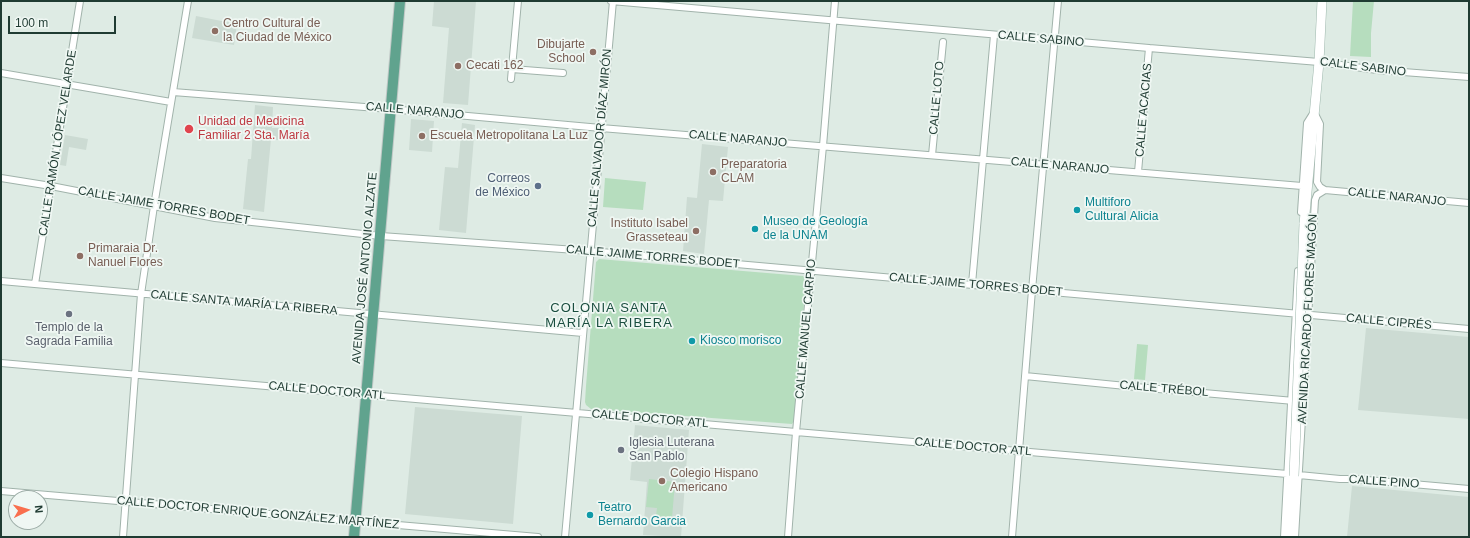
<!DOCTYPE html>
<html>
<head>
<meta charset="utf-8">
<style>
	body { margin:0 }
	#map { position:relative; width:1470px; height:538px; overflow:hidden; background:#deebe4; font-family:Arial,sans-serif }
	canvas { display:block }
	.frame { position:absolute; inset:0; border:2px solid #1f3b32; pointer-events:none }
	.north { position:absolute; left:8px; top:490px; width:40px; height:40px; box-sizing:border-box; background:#eff7f3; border:1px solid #9caca6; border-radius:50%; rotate:85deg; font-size:11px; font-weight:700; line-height:16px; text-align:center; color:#1f3b32 }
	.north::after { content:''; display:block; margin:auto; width:14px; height:18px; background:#f96f4e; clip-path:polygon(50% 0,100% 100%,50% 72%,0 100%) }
	.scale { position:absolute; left:8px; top:16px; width:108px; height:18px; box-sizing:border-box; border:2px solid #1f3b32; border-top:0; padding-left:5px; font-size:12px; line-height:14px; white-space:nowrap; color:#1f3b32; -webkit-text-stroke:3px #eff7f3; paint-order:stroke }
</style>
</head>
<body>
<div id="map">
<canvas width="1470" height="538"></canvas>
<div class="frame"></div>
<div class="north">N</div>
<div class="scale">100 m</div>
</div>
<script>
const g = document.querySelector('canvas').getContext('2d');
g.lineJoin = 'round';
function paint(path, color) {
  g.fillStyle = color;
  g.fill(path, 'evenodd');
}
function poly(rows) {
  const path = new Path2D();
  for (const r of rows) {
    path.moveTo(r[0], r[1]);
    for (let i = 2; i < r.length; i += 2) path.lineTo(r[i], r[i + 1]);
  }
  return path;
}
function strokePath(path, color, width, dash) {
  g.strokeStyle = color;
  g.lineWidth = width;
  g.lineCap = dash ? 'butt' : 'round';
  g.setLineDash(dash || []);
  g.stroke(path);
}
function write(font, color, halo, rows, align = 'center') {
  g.font = font + ' Arial,sans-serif';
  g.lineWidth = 3.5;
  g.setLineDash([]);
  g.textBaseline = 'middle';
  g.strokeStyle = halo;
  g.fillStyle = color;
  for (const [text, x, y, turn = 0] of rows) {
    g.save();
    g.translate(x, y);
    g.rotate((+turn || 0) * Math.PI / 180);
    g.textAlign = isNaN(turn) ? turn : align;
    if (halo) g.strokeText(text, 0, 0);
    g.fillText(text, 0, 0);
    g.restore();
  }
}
const built = poly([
	[434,1,476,1,468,105,443,103,449,28,432,26],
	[196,16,237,24,234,45,192,38],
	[255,105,273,107,272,128,279,128,278,140,271,139,264,212,243,209,248,159,251,159],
	[411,119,434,121,432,152,409,150],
	[462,123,475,125,466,233,439,230,445,167,458,168],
	[65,135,88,139,86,150,69,147,66,166,60,165],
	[702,144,728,147,723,201,709,200,704,254,683,251,687,197,697,198],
	[1366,328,1469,337,1469,419,1358,410],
	[415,407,522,416,513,524,405,514],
	[635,425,689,430,681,537,643,535,647,482,630,480],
	[1352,486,1469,497,1469,537,1347,537]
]);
const green = poly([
	[1353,1,1374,1,1371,33,1371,57,1350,56],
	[605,178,646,182,643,210,603,207],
	[599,259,803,276,806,280,794,421,792,424,591,409,586,405,585,402,586,386,596,262],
	[1137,344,1148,345,1145,380,1134,379],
	[649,479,675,482,672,518,656,516,657,508,646,507]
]);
const minor = poly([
	[611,1,1149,48,1319,62,1377,70,1469,77],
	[512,69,563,73],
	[1,73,171,102],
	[511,79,518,1],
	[173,92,390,109,601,128,1302,186],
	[932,155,943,42],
	[1138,172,1149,48],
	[1,178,51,186,215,218,381,236,590,251,1469,329],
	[1301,212,1307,123,1314,112,1320,124,1317,182,1320,187,1325,190,1469,203],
	[1,281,583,333],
	[35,284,80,1],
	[972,284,994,35],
	[1,363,796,432,1299,475,1340,479,1356,479,1469,489],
	[1025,376,1136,387,1294,401],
	[1,491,538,537],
	[123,537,141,294,154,206,188,1],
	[565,537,613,1],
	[788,537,796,432,823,146,835,1],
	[1012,537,1032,290,1058,1],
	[1284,537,1298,271],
	[1295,537,1315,200,1317,195,1325,190]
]);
const secondary = poly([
	[1304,224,1319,62,1322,1],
	[1290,537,1294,476]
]);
const primary = poly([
	[354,537,400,1]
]);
const secondaryBridge = poly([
	[1294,476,1304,224]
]);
const markers = [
	[215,31,4,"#8d6e63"],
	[593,52,4,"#8d6e63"],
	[458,66,4,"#8d6e63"],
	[189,129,5,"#e0444e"],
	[422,136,4,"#8d6e63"],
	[713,172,4,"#8d6e63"],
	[538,186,4,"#5c6f8a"],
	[1077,210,4,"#0f9aa8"],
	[755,229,4,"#0f9aa8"],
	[696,231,4,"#8d6e63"],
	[80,256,4,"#8d6e63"],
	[69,314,4,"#6b7280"],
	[692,341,4,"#0f9aa8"],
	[621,450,4,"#6b7280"],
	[662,481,4,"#8d6e63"],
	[590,515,4,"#0f9aa8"]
];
const educationNames = [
	["Centro Cultural de",223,24],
	["la Ciudad de México",223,38],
	["Dibujarte",585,45,"right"],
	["School",585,59,"right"],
	["Cecati 162",466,66],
	["Escuela Metropolitana La Luz",430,136],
	["Preparatoria",721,165],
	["CLAM",721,179],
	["Instituto Isabel",688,224,"right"],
	["Grasseteau",688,238,"right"],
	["Primaraia Dr.",88,249],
	["Nanuel Flores",88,263],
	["Colegio Hispano",670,474],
	["Americano",670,488]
];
const streetNames = [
	["CALLE SABINO",1041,39,5],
	["CALLE SABINO",1363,67,7],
	["CALLE LOTO",937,98,-85],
	["CALLE ACACIAS",1144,110,-85],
	["CALLE NARANJO",415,111,5],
	["CALLE SALVADOR DÍAZ MIRÓN",600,138,-85],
	["CALLE NARANJO",738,139,5],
	["CALLE RAMÓN LÓPEZ VELARDE",58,143,-81],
	["CALLE NARANJO",1060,166,5],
	["CALLE NARANJO",1397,197,6],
	["CALLE JAIME TORRES BODET",164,206,10],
	["CALLE JAIME TORRES BODET",653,257,5],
	["AVENIDA JOSÉ ANTONIO ALZATE",365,268,-85],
	["CALLE JAIME TORRES BODET",976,285,5],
	["CALLE SANTA MARÍA LA RIBERA",244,303,5],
	["AVENIDA RICARDO FLORES MAGÓN",1308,319,-87],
	["CALLE CIPRÉS",1389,322,5],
	["CALLE MANUEL CARPIO",806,329,-85],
	["CALLE TRÉBOL",1164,389,5],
	["CALLE DOCTOR ATL",327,391,5],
	["CALLE DOCTOR ATL",650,419,5],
	["CALLE DOCTOR ATL",973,447,5],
	["CALLE PINO",1384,482,4],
	["CALLE DOCTOR ENRIQUE GONZÁLEZ MARTÍNEZ",258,513,5]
];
const healthNames = [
	["Unidad de Medicina",198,122],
	["Familiar 2 Sta. María",198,136]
];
const serviceNames = [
	["Correos",530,179],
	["de México",530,193]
];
const cultureNames = [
	["Multiforo",1085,203],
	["Cultural Alicia",1085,217],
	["Museo de Geología",763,222],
	["de la UNAM",763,236],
	["Kiosco morisco",700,341],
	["Teatro",598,508],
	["Bernardo Garcia",598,522]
];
const worshipNames = [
	["Templo de la",69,328],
	["Sagrada Familia",69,342],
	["Iglesia Luterana",629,443,"left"],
	["San Pablo",629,457,"left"]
];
const neighbourhoodNames = [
	["COLONIA SANTA",609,308],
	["MARÍA LA RIBERA",609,323]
];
paint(built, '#ccdbd3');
paint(green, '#b6ddbe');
strokePath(minor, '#a1b3ab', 8);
strokePath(secondary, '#9db7ac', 10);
strokePath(primary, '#c0c8c6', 12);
strokePath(minor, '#fff', 6);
strokePath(secondary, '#fff', 9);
strokePath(primary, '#60a38e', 10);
strokePath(secondaryBridge, '#9db7ac', 10, []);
strokePath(secondaryBridge, '#fff', 9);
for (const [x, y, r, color] of markers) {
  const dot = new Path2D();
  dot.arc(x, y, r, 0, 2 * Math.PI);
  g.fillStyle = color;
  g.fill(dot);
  strokePath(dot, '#eff7f3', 1.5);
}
write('12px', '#785e54', '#eff7f3', educationNames, 'left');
write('12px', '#1f3b32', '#eff7f3', streetNames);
write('12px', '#be3a42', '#eff7f3', healthNames, 'left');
write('12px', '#4e5e75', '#eff7f3', serviceNames, 'right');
write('12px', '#0d838f', '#eff7f3', cultureNames, 'left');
write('12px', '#5b616d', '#eff7f3', worshipNames);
g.letterSpacing = '1px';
write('13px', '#1a4e3f', '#eff7f3', neighbourhoodNames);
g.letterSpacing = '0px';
</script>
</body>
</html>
